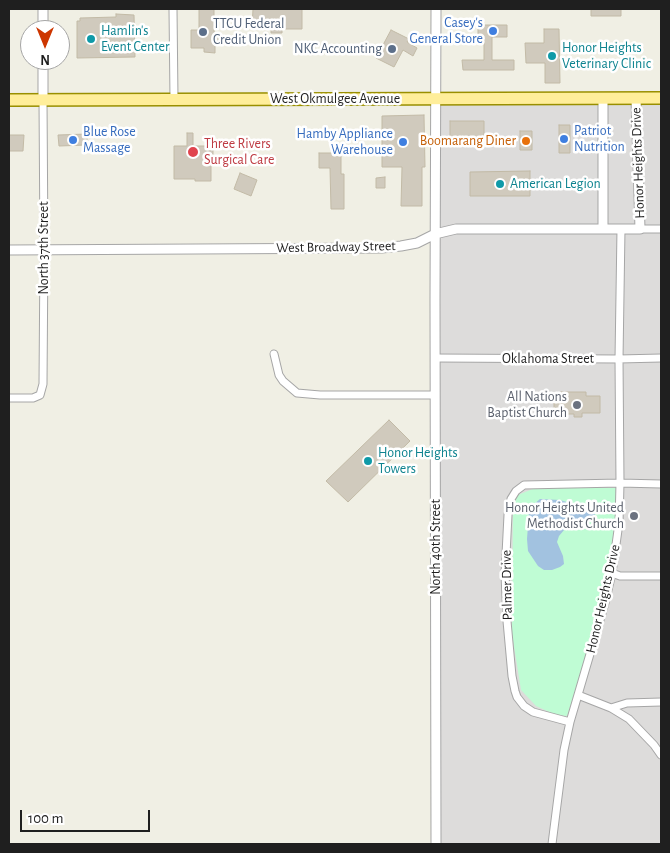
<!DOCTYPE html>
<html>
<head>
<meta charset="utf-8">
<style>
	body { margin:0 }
	#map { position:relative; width:670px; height:853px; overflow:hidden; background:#f0efe4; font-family:"Alegreya Sans",sans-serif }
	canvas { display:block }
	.frame { position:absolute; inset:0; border:10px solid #1f1f1f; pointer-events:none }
	.north { position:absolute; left:20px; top:20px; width:50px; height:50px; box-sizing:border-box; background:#fff; border:1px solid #a5a5a5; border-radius:50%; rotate:180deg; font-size:14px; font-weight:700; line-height:20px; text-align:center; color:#1f1f1f }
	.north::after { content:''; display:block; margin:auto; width:18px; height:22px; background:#cd3600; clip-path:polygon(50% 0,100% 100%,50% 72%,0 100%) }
	.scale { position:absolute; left:20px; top:810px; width:130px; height:22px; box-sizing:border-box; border:2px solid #1f1f1f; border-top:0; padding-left:6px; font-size:15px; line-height:18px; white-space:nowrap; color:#1f1f1f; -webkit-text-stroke:4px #fff; paint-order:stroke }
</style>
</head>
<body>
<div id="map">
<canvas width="670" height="853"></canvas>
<div class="frame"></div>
<div class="north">N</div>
<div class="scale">100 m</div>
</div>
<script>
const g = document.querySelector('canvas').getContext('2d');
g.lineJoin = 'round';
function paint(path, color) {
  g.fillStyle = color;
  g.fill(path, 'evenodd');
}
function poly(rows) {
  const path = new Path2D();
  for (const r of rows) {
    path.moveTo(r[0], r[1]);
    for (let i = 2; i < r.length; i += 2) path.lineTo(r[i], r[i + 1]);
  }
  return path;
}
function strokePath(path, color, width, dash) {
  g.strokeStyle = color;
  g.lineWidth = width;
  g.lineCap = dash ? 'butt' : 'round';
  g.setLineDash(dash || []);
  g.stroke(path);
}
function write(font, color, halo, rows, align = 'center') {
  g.font = font + ' "Alegreya Sans",sans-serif';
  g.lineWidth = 5;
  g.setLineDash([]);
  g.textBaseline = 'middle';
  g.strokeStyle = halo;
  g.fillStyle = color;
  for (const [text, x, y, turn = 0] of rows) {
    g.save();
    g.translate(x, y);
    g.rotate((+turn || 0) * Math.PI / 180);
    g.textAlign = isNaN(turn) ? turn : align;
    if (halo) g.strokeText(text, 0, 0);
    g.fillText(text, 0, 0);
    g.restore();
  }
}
const residential = poly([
	[436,99,661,99,661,844,436,844]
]);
const park = poly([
	[535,488,617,488,615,526,605,584,589,648,567,716,556,715,536,706,521,690,512,634,513,503,518,495]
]);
const water = poly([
	[540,499,560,500,570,503,576,507,588,505,594,507,595,514,591,519,581,523,572,525,564,530,559,536,557,542,563,556,564,564,560,567,552,570,544,570,538,566,528,551,527,539,529,512,533,505]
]);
const building = poly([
	[199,9,214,9,214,31,215,34,218,34,218,45,215,45,215,53,204,52,204,48,191,48,191,30,199,30,199,9],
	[253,9,302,9,302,29,282,29,282,33,271,33,271,28,252,28,253,9],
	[591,9,621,9,621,16,591,16,591,9],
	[116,14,134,15,135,57,77,58,77,21,80,21,80,18,116,17,116,14],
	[478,25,507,25,507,37,492,37,492,60,514,60,514,70,463,70,462,60,484,60,484,37,478,37,478,25],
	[544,29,559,29,560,83,545,83,545,63,526,63,525,43,544,43,544,29],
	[391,30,409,39,407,42,417,48,413,56,403,50,394,67,376,58,391,30],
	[424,115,425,167,422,167,422,206,401,206,402,167,382,167,382,116,424,115],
	[450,121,484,121,484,147,475,147,474,143,456,143,456,140,450,140,450,121],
	[559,125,570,125,570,153,559,153,559,125],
	[520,131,532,131,532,150,520,150,520,131],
	[187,133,193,133,193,146,213,146,213,157,211,157,211,181,195,181,195,179,174,179,174,146,187,146,187,133],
	[87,134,87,145,59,146,58,135,87,134],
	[9,135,24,135,23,151,9,151,9,135],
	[319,153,341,153,341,174,344,174,344,209,331,209,330,168,319,168,319,153],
	[530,171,530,196,470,196,470,172,530,171],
	[240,173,257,180,251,196,234,189,240,173],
	[385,177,385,188,376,188,376,178,385,177],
	[561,392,586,392,586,396,600,396,600,413,582,413,582,417,574,417,574,414,562,414,562,412,554,412,554,397,561,398,561,392],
	[389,420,410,441,348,502,326,481,389,420]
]);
const minor = poly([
	[173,9,174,99],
	[640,229,661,229],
	[274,354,279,375,283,381,297,393,320,395,435,395],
	[435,358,619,359,661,358],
	[9,398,33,398,40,395,43,384,44,250,43,100],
	[612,573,620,576,661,576],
	[578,695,611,708,629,719,654,745,661,755],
	[611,708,627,703,661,702],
	[570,722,533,712,524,706,517,697,515,691,512,676,507,621,505,574,508,515,511,499,516,491,524,485,620,483,661,484],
	[552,844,564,750,570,722,605,603,612,573,619,523,620,483,619,359,621,229]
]);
const tertiary = poly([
	[43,30,43,9],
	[603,98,603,229],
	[43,100,43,60],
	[9,250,382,248,401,246,417,243,435,234,456,229,640,229,636,98],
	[436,844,435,300,436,9]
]);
const primary = poly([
	[9,100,661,98]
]);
const markers = [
	[493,31,5,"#3f7fe0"],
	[203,32,5,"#5c6f8a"],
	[91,39,5,"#0f9aa8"],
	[392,49,5,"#5c6f8a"],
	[552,56,5,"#0f9aa8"],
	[564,139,5,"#3f7fe0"],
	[73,140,5,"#3f7fe0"],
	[526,141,5,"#e8710a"],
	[403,142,5,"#3f7fe0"],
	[193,152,6,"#e0444e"],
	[500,184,5,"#0f9aa8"],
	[577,405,5,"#6b7280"],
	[368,461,5,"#0f9aa8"],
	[634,516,5,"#6b7280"]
];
const shopNames = [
	["Casey's",483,23],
	["General Store",483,39],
	["Patriot",574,131,"left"],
	["Nutrition",574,147,"left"],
	["Blue Rose",83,132,"left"],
	["Massage",83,148,"left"],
	["Hamby Appliance",393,134],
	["Warehouse",393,150]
];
const serviceNames = [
	["TTCU Federal",213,24],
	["Credit Union",213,40],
	["NKC Accounting",382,49,"right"]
];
const cultureNames = [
	["Hamlin's",101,31],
	["Event Center",101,47],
	["Honor Heights",562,48],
	["Veterinary Clinic",562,64],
	["American Legion",510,184],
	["Honor Heights",378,453],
	["Towers",378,469]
];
const streetNames = [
	["West Okmulgee Avenue",335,99],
	["Honor Heights Drive",638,163,-92],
	["West Broadway Street",336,247,-1],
	["North 37th Street",44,248,-90],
	["Oklahoma Street",548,359],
	["North 40th Street",436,547,-90],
	["Palmer Drive",507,585,-91],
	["Honor Heights Drive",603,599,-77]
];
const foodNames = [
	["Boomarang Diner",516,141]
];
const healthNames = [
	["Three Rivers",204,144],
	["Surgical Care",204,160]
];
const worshipNames = [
	["All Nations",567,397],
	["Baptist Church",567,413],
	["Honor Heights United",624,508],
	["Methodist Church",624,524]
];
paint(residential, '#dddcdb');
paint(park, '#bffcd4');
paint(water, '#a2c2e0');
paint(building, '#d0cabd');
strokePath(building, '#c2baa6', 1);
strokePath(minor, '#a6a6a6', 9);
strokePath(tertiary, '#a6a6a6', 11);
strokePath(primary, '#998f00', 14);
strokePath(minor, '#fff', 7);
strokePath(tertiary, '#fff', 9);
strokePath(primary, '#ffee9a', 11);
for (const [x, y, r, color] of markers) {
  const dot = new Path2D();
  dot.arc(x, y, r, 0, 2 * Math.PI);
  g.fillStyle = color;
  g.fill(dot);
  strokePath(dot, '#fff', 2);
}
write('14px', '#366cbe', '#fff', shopNames, 'right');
write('14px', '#4e5e75', '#fff', serviceNames, 'left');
write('14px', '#0d838f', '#fff', cultureNames, 'left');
write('14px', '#1f1f1f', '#fff', streetNames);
write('14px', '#c56008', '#fff', foodNames, 'right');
write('14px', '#be3a42', '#fff', healthNames, 'left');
write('14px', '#5b616d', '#fff', worshipNames, 'right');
</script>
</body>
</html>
